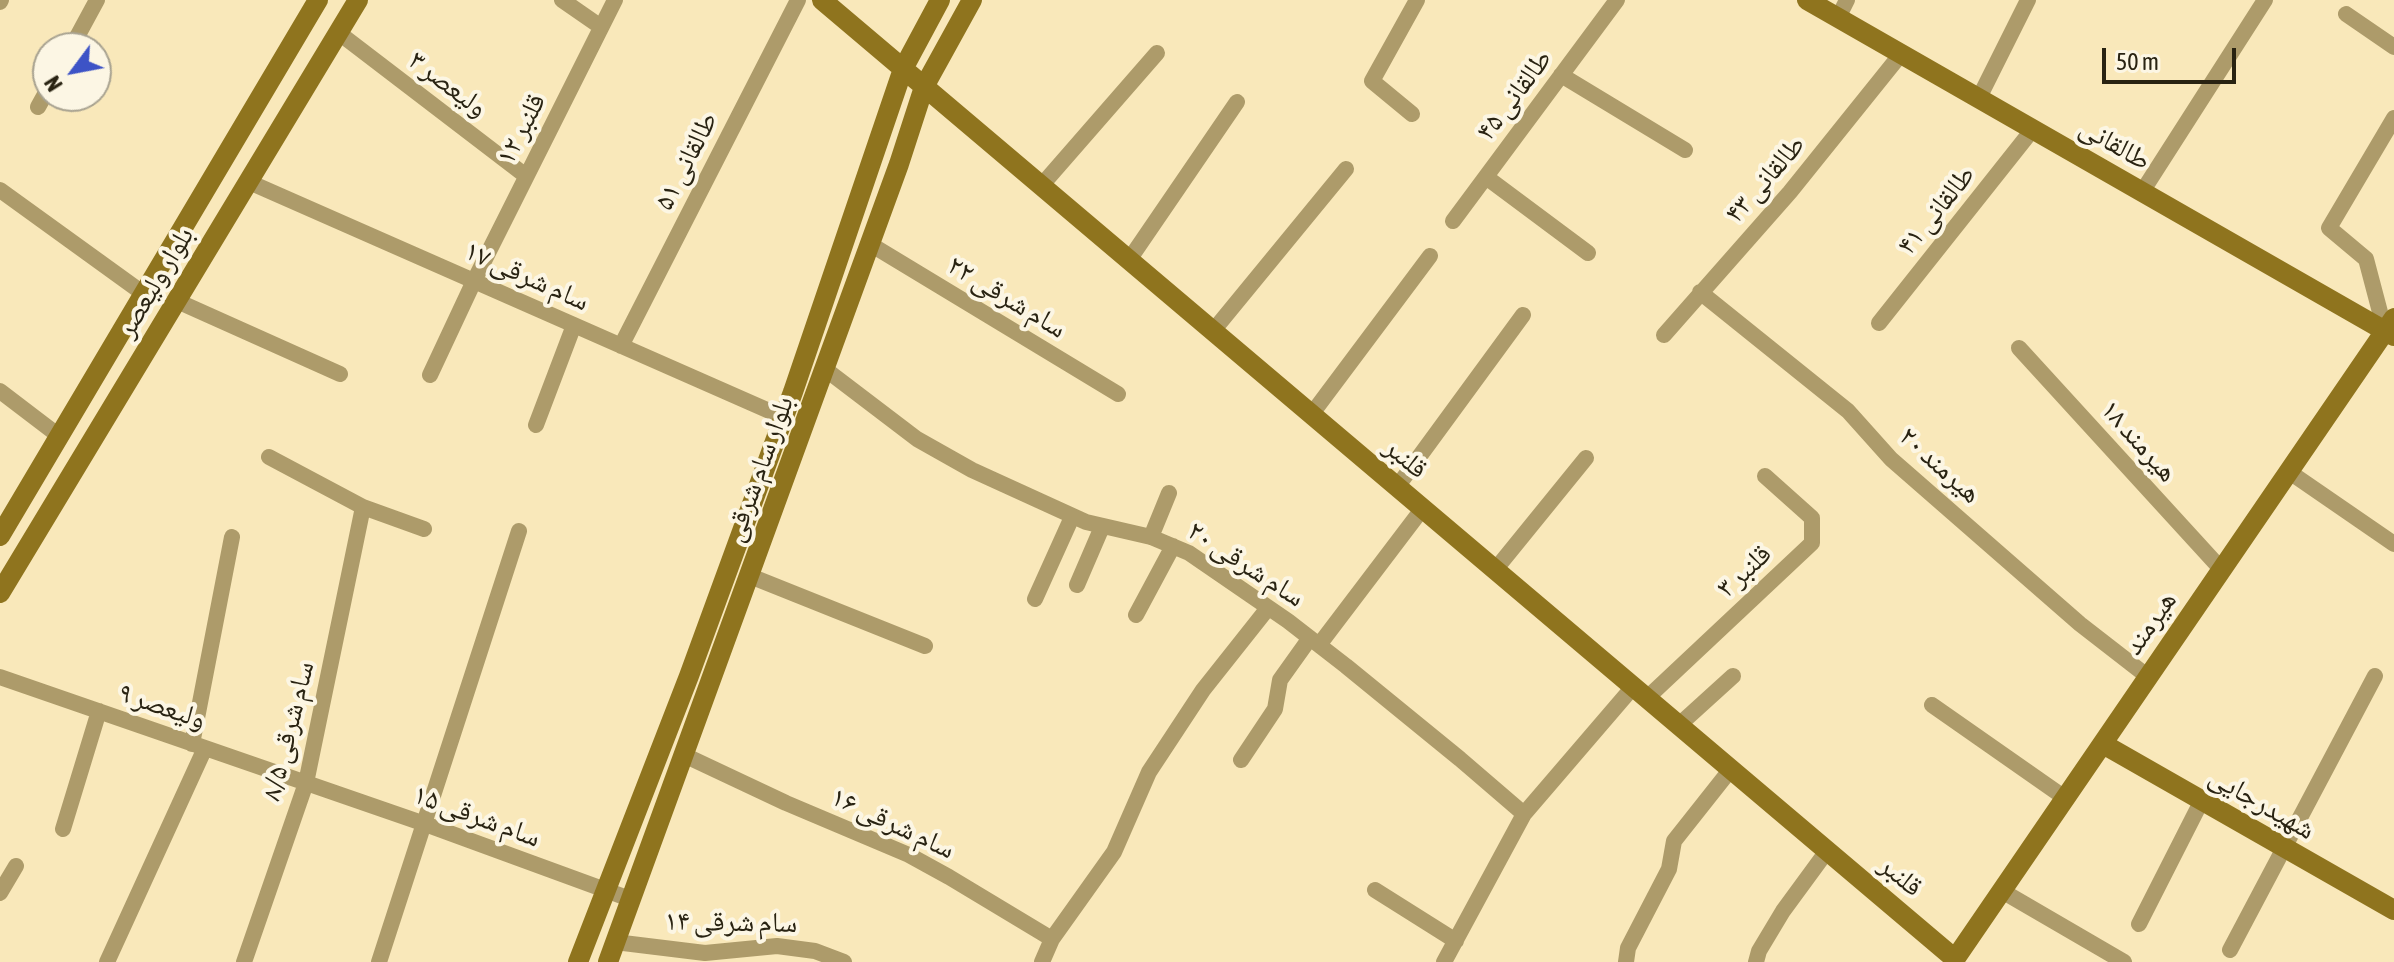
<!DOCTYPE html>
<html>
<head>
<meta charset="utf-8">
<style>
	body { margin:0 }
	#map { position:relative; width:2394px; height:962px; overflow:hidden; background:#f9e8ba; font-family:"Asap Condensed",sans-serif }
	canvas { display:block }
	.north { position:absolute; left:32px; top:32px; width:80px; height:80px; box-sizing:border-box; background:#fcf6e4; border:2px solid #a8a290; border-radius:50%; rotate:238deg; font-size:22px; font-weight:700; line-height:32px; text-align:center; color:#292312 }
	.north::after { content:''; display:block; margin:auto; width:28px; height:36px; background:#3d53c6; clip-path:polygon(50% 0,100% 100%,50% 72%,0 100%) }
	.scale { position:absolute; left:2102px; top:48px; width:134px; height:36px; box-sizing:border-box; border:4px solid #292312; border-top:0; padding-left:10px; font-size:24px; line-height:28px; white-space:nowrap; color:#292312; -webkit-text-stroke:6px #fcf6e4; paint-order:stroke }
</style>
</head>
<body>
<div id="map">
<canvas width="2394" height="962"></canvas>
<div class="north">N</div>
<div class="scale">50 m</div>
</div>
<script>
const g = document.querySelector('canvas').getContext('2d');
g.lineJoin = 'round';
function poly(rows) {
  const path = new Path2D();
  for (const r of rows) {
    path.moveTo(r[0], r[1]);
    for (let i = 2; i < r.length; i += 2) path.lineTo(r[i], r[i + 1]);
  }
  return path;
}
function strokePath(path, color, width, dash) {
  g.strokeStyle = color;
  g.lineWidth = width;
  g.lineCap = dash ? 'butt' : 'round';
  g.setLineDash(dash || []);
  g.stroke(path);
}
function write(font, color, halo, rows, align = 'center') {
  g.font = font + ' "Asap Condensed","Noto Naskh Arabic",sans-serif';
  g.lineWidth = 8;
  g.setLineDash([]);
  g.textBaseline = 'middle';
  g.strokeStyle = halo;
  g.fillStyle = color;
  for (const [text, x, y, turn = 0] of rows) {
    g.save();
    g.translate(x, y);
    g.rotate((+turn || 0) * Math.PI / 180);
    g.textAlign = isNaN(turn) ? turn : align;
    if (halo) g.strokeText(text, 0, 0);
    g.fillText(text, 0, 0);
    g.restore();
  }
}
const street = poly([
	[562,0,601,27],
	[0,2,1,0],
	[2346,14,2394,47],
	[1838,18,1847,0],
	[339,33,526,176],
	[71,48,97,0],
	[1561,75,1685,150],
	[1979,98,2028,0],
	[38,107,48,89],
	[1412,114,1372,81,1417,0],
	[1486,177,1588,253],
	[249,182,783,417],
	[1041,186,1157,53],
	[0,190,144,294],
	[2142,192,2265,0],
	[1453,221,1617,0],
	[870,244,1118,394],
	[1129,260,1237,102],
	[1700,292,1848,411,1891,459,2080,624,2147,676],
	[177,301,340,374],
	[1879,323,2033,129],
	[1213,331,1346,169],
	[2385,331,2366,259,2329,228,2394,118],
	[1664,335,1790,192,1901,54],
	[621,346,798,0],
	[2019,348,2221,569],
	[825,369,917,439,972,470,1086,522,1151,537,1189,553,1288,621,1346,666,1460,759,1524,814],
	[430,375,474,281,615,0],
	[0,391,59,436],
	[1311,415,1430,256],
	[536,425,574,325],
	[269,457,363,507,424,529],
	[2288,471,2394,544],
	[1397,487,1523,315],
	[1151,537,1169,493],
	[1495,570,1586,458],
	[750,576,925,646],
	[1077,585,1102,527],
	[1035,599,1072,517],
	[1136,615,1173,546],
	[1319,645,1423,508],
	[0,677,425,824,630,899],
	[1647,698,1812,543,1812,518,1765,476],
	[1932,705,2065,798],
	[1679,725,1733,676],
	[192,744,232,537],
	[684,755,786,803,909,855,949,877,1052,939,1042,962],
	[1241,760,1275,709,1280,680,1310,638],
	[63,829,99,711],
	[1375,890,1456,941],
	[2002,891,2124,962],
	[0,893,16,866],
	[2139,924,2202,800],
	[1052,939,1114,852,1149,772,1203,690,1268,608],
	[615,942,705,953,777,946,815,951,844,962],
	[2230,950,2375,676],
	[107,962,205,748],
	[244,962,306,783,363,507],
	[379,962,519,531],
	[1444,962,1524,814,1633,687],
	[1626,962,1628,948,1669,869,1674,841,1731,769],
	[1756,962,1759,951,1783,911,1827,851]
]);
const secondary = poly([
	[822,0,1955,959],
	[1807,0,2394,336],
	[0,536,318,0],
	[0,593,358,0],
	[2103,744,2394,910],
	[578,962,689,676,793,392,903,69,940,0],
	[608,962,899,164,924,87,972,0],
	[1953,962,2394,318]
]);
const streetNames = [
	["ولیعصر ۳",448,84,37],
	["طالقانی ۴۵",1514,95,-53],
	["قلنبر ۱۲",521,129,-63],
	["طالقانی",2115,144,30],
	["طالقانی ۵۱",686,161,-63],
	["طالقانی ۴۳",1765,179,-49],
	["طالقانی ۴۱",1936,210,-51],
	["سام شرقی ۱۷",527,276,24],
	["بلوار ولیعصر",155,282,-59],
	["سام شرقی ۲۲",1007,297,31],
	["هیرمند ۱۸",2139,441,48],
	["قلنبر",1406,458,40],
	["هیرمند ۲۰",1940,465,42],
	["بلوار سام شرقی",759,469,-70],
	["سام شرقی ۲۰",1246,564,33],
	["قلنبر ۳",1744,571,-43],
	["هیرمند",2150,623,-55],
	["ولیعصر ۹",162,706,19],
	["سام شرقی ۸/۵",288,731,-76],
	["شهیدرجایی",2262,803,30],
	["سام شرقی ۱۵",477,816,20],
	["سام شرقی ۱۶",893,823,25],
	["قلنبر",1901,876,40],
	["سام شرقی ۱۴",731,922,1]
];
strokePath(street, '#ad9b6a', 16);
strokePath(secondary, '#8f741e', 20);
write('28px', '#292312', '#fcf6e4', streetNames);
</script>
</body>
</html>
